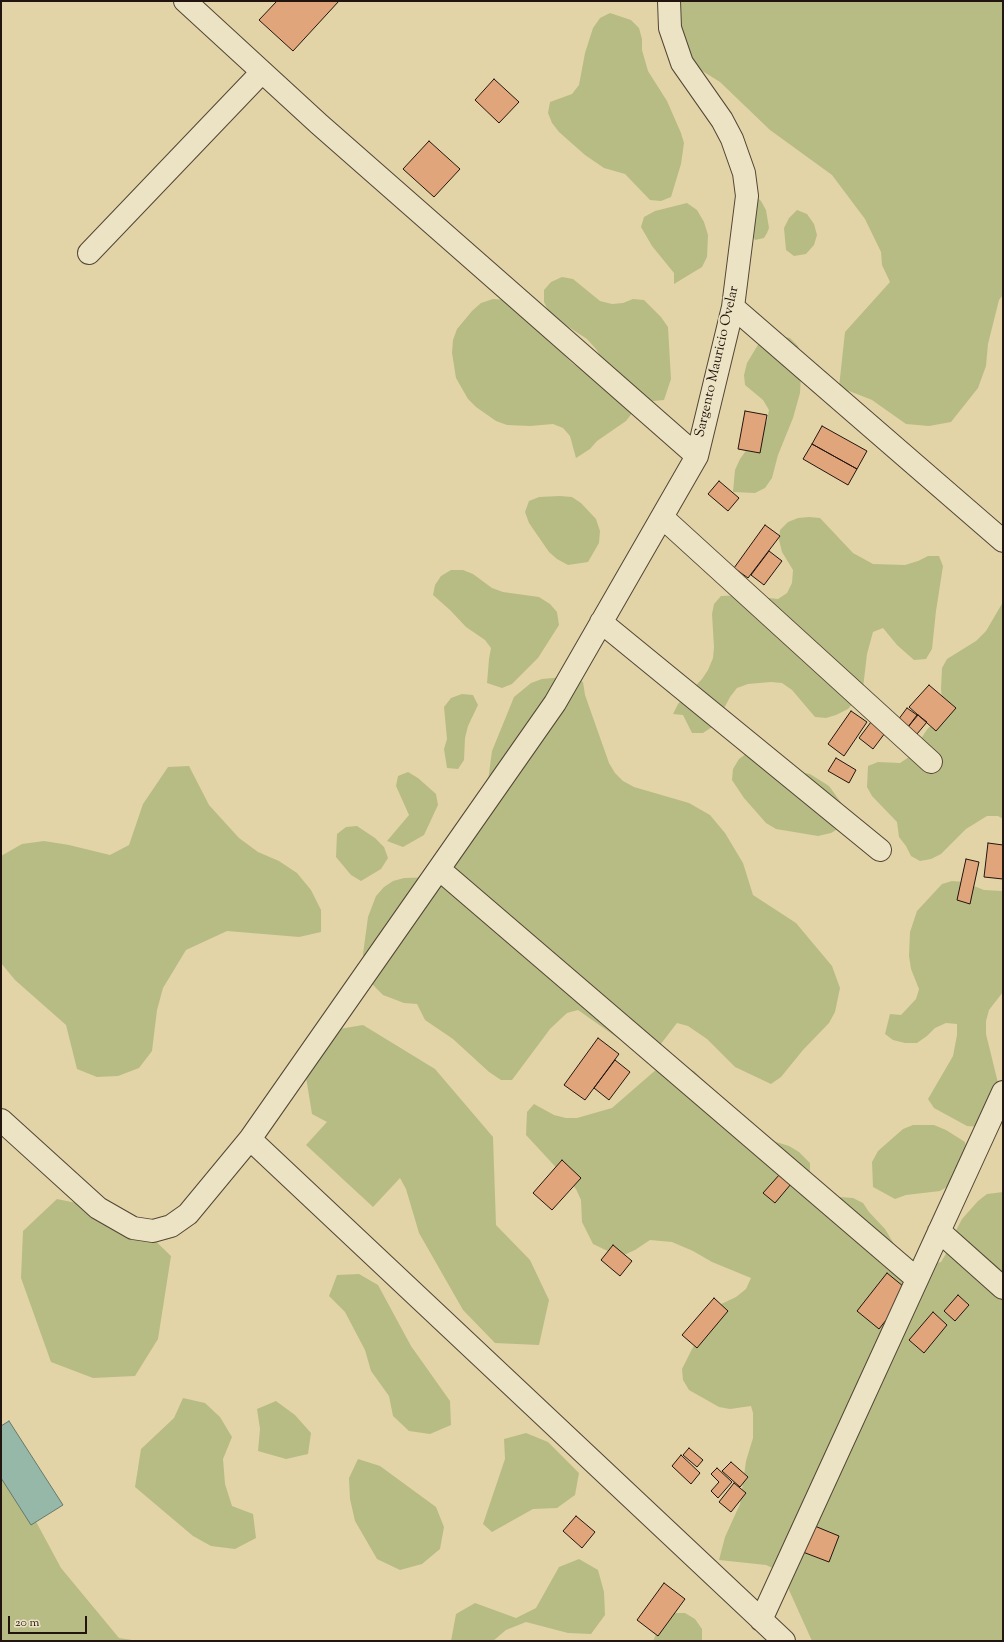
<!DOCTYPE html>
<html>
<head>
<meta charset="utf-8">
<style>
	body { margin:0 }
	#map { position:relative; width:1004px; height:1642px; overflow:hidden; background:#e2d4a6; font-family:"Sorts Mill Goudy",serif }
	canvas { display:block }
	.frame { position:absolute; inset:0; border:2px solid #22150f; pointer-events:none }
	.scale { position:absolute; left:8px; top:1616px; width:79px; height:18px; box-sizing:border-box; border:2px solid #22150f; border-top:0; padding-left:5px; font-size:12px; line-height:14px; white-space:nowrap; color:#22150f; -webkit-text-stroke:3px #ece3c5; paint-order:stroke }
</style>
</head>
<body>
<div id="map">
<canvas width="1004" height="1642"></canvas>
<div class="frame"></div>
<div class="scale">20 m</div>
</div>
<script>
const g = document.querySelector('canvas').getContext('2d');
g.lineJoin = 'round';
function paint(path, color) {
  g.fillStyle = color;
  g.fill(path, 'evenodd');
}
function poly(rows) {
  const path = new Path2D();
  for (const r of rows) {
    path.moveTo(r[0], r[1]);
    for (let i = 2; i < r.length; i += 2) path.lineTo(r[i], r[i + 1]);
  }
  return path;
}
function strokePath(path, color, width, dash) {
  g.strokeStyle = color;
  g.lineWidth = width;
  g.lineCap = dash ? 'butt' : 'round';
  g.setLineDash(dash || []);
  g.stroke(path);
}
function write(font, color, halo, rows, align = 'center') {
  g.font = font + ' "Sorts Mill Goudy",serif';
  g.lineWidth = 3.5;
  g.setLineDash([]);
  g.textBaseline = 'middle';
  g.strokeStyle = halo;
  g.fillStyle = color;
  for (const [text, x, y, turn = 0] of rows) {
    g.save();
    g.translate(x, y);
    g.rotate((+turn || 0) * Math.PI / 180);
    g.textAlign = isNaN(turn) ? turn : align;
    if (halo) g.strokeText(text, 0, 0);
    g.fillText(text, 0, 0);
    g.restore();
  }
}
const green = poly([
	[678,1,1003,1,1003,295,999,300,988,344,986,366,978,388,951,422,929,426,906,424,872,400,839,387,845,332,890,282,882,265,881,252,865,219,832,175,770,130,720,82,683,59],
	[610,13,631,20,639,28,642,39,642,50,648,71,667,101,681,133,684,143,681,164,671,197,661,201,650,200,625,174,604,168,585,155,559,132,552,123,548,113,550,102,572,94,579,85,585,53,593,28,600,18],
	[757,197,761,201,766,210,769,228,767,233,764,238,755,240,752,234],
	[687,203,697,210,704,222,708,235,707,257,702,267,674,284,674,273,652,246,641,227,644,217,655,211],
	[797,210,807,214,814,224,817,235,814,245,806,254,794,256,786,250,784,228,789,218],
	[562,277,573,279,600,301,612,304,623,303,633,299,644,300,661,317,668,327,671,379,664,400,653,401,634,391,609,370,596,349,587,339,558,320,549,312,544,302,544,290,551,282],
	[493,299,507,300,544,334,572,363,603,384,633,412,626,421,597,441,590,449,576,458,570,436,563,428,553,424,530,426,507,425,496,421,476,407,468,399,456,378,452,353,453,340,457,329,472,311,481,303],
	[780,336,790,338,798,346,802,357,800,393,793,418,778,455,772,478,765,488,755,493,733,492,735,470,740,459,767,421,769,410,763,400,745,385,744,375,747,363,759,343],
	[560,496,572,497,581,503,596,519,600,531,599,543,588,562,568,565,557,559,549,552,529,523,525,512,529,501,539,497],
	[809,517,820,518,853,553,873,564,905,565,918,561,928,556,939,556,943,566,936,611,932,649,926,659,914,660,897,645,883,628,873,632,867,654,863,688,857,699,848,709,836,715,826,718,815,717,792,690,782,683,771,682,748,684,737,688,730,697,719,718,712,727,703,733,692,733,683,715,673,714,678,704,702,679,708,670,713,658,714,647,712,614,714,604,721,596,744,595,778,599,787,593,792,583,793,570,782,552,779,540,780,530,788,522,798,518],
	[451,570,463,570,473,574,492,588,503,592,539,597,550,604,557,612,559,625,538,658,512,684,502,688,487,683,489,659,491,648,485,640,466,627,450,610,433,595,435,585,441,576],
	[1003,602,1003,819,998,816,987,816,966,829,941,854,931,859,920,861,911,856,906,846,899,837,897,822,872,796,867,787,868,766,878,762,900,763,909,757,928,728,937,722,944,714,941,690,942,668,947,659,976,641,986,631],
	[574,676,583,682,585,695,609,763,615,773,623,781,634,787,689,803,710,815,725,833,743,863,753,895,796,923,832,966,840,988,835,1012,829,1023,803,1050,781,1077,771,1084,735,1067,707,1039,688,1026,677,1023,657,1049,636,1048,615,1036,578,1010,567,1013,550,1029,512,1080,501,1080,489,1072,453,1039,425,1020,417,1004,404,1003,383,995,374,986,368,978,364,966,363,954,368,917,376,896,384,887,393,881,404,878,438,877,488,781,492,751,514,697,531,683,542,679],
	[462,694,473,695,478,705,468,726,465,738,464,760,458,769,447,768,444,749,447,739,444,707,451,698],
	[747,753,788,770,810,774,829,786,842,804,845,815,841,827,831,833,818,836,776,829,766,823,744,798,732,780,733,769,739,759],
	[189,766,209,805,239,838,258,852,279,861,297,873,311,890,321,910,321,932,299,937,227,931,186,950,163,988,157,1010,152,1051,139,1068,118,1076,97,1077,77,1069,66,1025,15,980,1,963,1,856,22,844,44,841,69,845,110,855,129,845,143,804,168,767],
	[408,772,418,778,436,794,438,805,424,835,403,847,387,841,409,815,396,786,398,776],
	[357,826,375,838,384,847,388,858,381,869,361,881,351,875,336,857,337,834,346,827],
	[952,881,964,882,984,890,1003,891,1003,992,989,1010,986,1021,986,1034,1000,1091,980,1127,967,1126,934,1108,928,1099,953,1056,957,1035,957,1024,946,1023,935,1028,927,1036,917,1043,905,1043,893,1040,885,1034,890,1014,901,1015,916,999,919,989,911,969,909,956,910,932,917,911,942,884],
	[363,1025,435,1069,493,1137,496,1225,530,1260,549,1300,539,1345,495,1343,463,1310,419,1233,406,1189,400,1178,373,1207,306,1145,327,1122,312,1114,305,1071,321,1032],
	[683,1067,694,1071,709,1086,713,1096,754,1135,789,1146,799,1152,810,1163,810,1174,828,1199,840,1197,853,1198,863,1203,869,1212,885,1229,897,1249,900,1261,930,1264,941,1262,947,1252,951,1240,962,1219,978,1201,987,1194,1003,1192,1003,1641,812,1641,784,1579,777,1570,766,1565,719,1560,725,1537,740,1504,746,1461,753,1438,753,1413,751,1406,730,1409,719,1407,689,1390,683,1380,682,1369,692,1349,705,1329,715,1307,736,1297,746,1289,751,1278,712,1262,693,1251,672,1242,650,1240,635,1250,624,1255,614,1254,593,1244,582,1222,581,1200,576,1189,526,1135,527,1112,534,1104,554,1115,566,1118,577,1118,612,1108,658,1068],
	[913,1125,934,1125,946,1130,965,1142,967,1155,950,1185,940,1191,906,1195,895,1199,873,1187,872,1162,878,1151,903,1129],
	[57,1199,101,1208,140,1226,171,1256,158,1339,135,1376,93,1378,51,1362,21,1278,23,1231],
	[359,1274,378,1285,411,1346,450,1401,451,1425,430,1434,409,1431,393,1416,389,1396,371,1371,365,1350,345,1312,329,1296,337,1275],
	[183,1398,205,1403,220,1417,232,1437,223,1459,225,1484,232,1506,253,1514,256,1538,235,1549,211,1546,193,1536,135,1487,141,1449,174,1418],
	[276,1401,295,1415,311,1433,308,1454,286,1459,258,1451,260,1429,257,1409],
	[526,1433,548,1442,579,1473,575,1495,557,1508,533,1509,492,1532,483,1524,505,1459,504,1439],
	[358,1459,380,1466,436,1507,444,1527,440,1549,422,1564,400,1570,377,1559,355,1521,350,1499,349,1478],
	[1,1472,19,1490,61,1568,119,1638,139,1641,1,1641],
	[579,1559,598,1570,604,1592,605,1615,591,1634,568,1633,526,1622,506,1630,493,1641,451,1641,456,1614,475,1603,516,1618,536,1608,559,1567],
	[674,1613,685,1613,695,1619,702,1629,702,1641,653,1641,659,1628]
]);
const water = poly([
	[9,1421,63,1505,31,1525,1,1478,1,1426,9,1421]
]);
const building = poly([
	[277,1,339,1,293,51,259,20,277,1],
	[494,79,519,102,499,123,475,100,494,79],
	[429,141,460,169,434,197,403,169,429,141],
	[745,411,767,415,760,453,738,449,745,411],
	[822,426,867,451,857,469,812,444,822,426],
	[812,444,857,469,848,485,803,459,812,444],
	[719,481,739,498,728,511,708,494,719,481],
	[765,525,780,536,748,578,734,568,765,525],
	[769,551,782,561,764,585,751,575,769,551],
	[929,685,956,708,936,731,909,707,929,685],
	[907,708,917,715,908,727,898,720,907,708],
	[851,711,867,722,844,756,828,744,851,711],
	[918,715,927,722,917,734,908,727,918,715],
	[871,722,885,733,873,749,859,738,871,722],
	[836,758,856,770,849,783,828,771,836,758],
	[988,843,1003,845,1003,879,984,877,988,843],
	[966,859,979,862,970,904,957,900,966,859],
	[598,1038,619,1054,585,1100,564,1085,598,1038],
	[615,1060,630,1072,609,1100,594,1088,615,1060],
	[562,1160,581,1178,552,1210,533,1193,562,1160],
	[780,1174,791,1184,775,1203,763,1193,780,1174],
	[613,1245,632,1261,620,1276,601,1260,613,1245],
	[887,1273,909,1291,879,1329,857,1311,887,1273],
	[958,1295,969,1305,955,1321,944,1311,958,1295],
	[714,1298,728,1311,697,1348,682,1335,714,1298],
	[933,1312,947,1325,924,1353,909,1340,933,1312],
	[689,1448,703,1460,697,1467,683,1455,689,1448],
	[681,1455,700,1473,691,1484,672,1466,681,1455],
	[731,1462,748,1477,740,1487,722,1471,731,1462],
	[717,1468,732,1482,718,1498,711,1491,719,1482,711,1474,717,1468],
	[734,1483,746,1493,731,1512,719,1502,734,1483],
	[576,1516,595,1532,582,1548,563,1531,576,1516],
	[805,1522,839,1536,829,1562,795,1549,805,1522],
	[664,1583,685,1599,658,1636,637,1620,664,1583]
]);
const minor = poly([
	[185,1,319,124,697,456],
	[89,253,262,72],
	[733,307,1003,541],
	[662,517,931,762],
	[601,622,880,850],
	[439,869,917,1279],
	[1,1120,98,1208,133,1228,153,1231,171,1226,188,1214,250,1139,555,703,697,456,733,307,747,196,744,173,732,139,722,120,682,63,670,28,669,1],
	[250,1139,784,1641],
	[939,1231,1003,1288],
	[761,1620,1003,1092]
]);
const streetNames = [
	["Sargento Mauricio Ovelar",718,362,-77]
];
paint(green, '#b7bc84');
paint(water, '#95b8a8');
strokePath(water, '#67776b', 1);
paint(building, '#e0a57b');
strokePath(building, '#22150f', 1);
strokePath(minor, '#524535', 24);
strokePath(minor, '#ece3c5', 22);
write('14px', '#22150f', '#ece3c5', streetNames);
</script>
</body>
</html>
